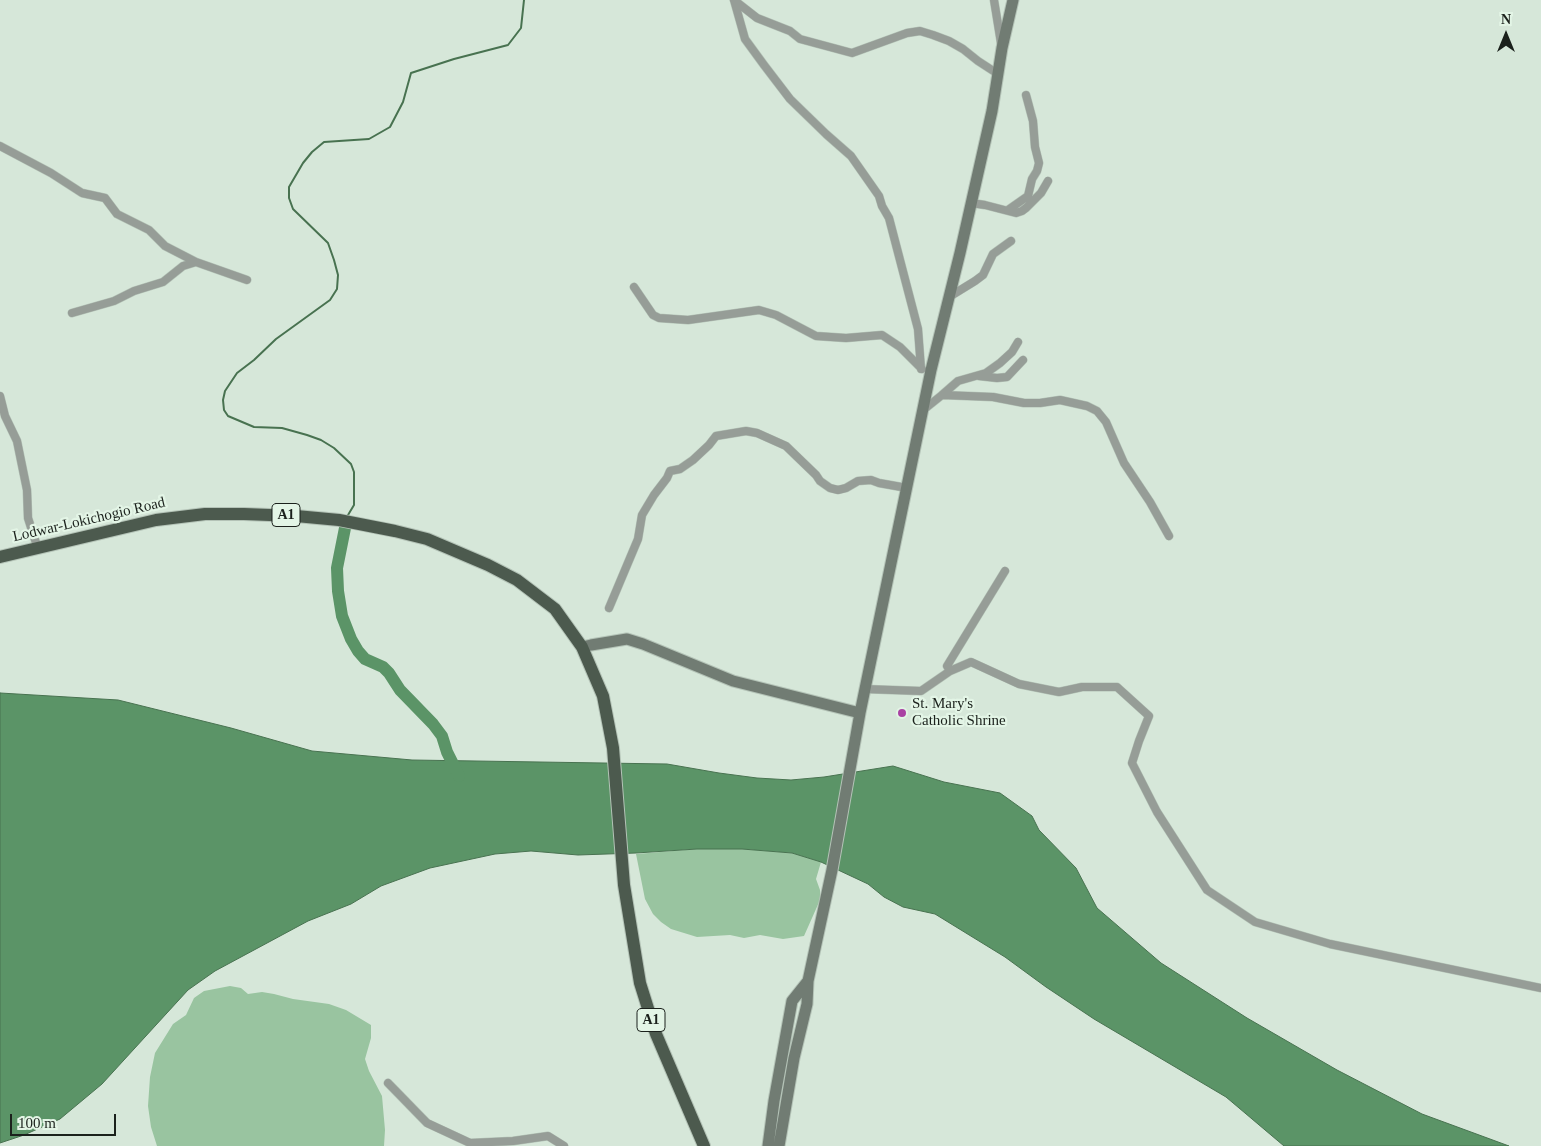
<!DOCTYPE html>
<html>
<head>
<meta charset="utf-8">
<style>
	body { margin:0 }
	#map { position:relative; width:1541px; height:1146px; overflow:hidden; background:#d6e7d9; font-family:"Times New Roman",serif }
	canvas { display:block }
	.north { position:absolute; left:1481px; top:10px; width:50px; height:50px; -webkit-text-stroke:4px #e3f5e6; paint-order:stroke; rotate:0deg; font-size:14px; font-weight:700; line-height:20px; text-align:center; color:#1b211c }
	.north::after { content:''; display:block; margin:auto; width:18px; height:22px; background:#1b211c; clip-path:polygon(50% 0,100% 100%,50% 72%,0 100%) }
	.scale { position:absolute; left:10px; top:1114px; width:106px; height:22px; box-sizing:border-box; border:2px solid #1b211c; border-top:0; padding-left:6px; font-size:15px; line-height:18px; white-space:nowrap; color:#1b211c; -webkit-text-stroke:4px #e3f5e6; paint-order:stroke }
</style>
</head>
<body>
<div id="map">
<canvas width="1541" height="1146"></canvas>
<div class="north">N</div>
<div class="scale">100 m</div>
</div>
<script>
const g = document.querySelector('canvas').getContext('2d');
g.lineJoin = 'round';
function paint(path, color) {
  g.fillStyle = color;
  g.fill(path, 'evenodd');
}
function poly(rows) {
  const path = new Path2D();
  for (const r of rows) {
    path.moveTo(r[0], r[1]);
    for (let i = 2; i < r.length; i += 2) path.lineTo(r[i], r[i + 1]);
  }
  return path;
}
function strokePath(path, color, width, dash) {
  g.strokeStyle = color;
  g.lineWidth = width;
  g.lineCap = dash ? 'butt' : 'round';
  g.setLineDash(dash || []);
  g.stroke(path);
}
function write(font, color, halo, rows, align = 'center') {
  g.font = font + ' "Times New Roman",serif';
  g.lineWidth = 4.5;
  g.setLineDash([]);
  g.textBaseline = 'middle';
  g.strokeStyle = halo;
  g.fillStyle = color;
  for (const [text, x, y, turn = 0] of rows) {
    g.save();
    g.translate(x, y);
    g.rotate((+turn || 0) * Math.PI / 180);
    g.textAlign = isNaN(turn) ? turn : align;
    if (halo) g.strokeText(text, 0, 0);
    g.fillText(text, 0, 0);
    g.restore();
  }
}
const green = poly([
	[697,849,742,849,792,853,821,862,816,879,820,890,820,900,804,936,783,939,760,935,744,938,730,935,697,937,671,929,661,922,653,914,645,899,636,854],
	[230,986,241,988,248,994,262,992,274,994,293,999,329,1004,346,1010,371,1025,371,1038,365,1059,369,1071,382,1096,385,1130,384,1146,157,1146,151,1127,148,1106,150,1077,155,1053,173,1024,186,1015,194,998,204,991]
]);
const water = poly([
	[0,693,118,700,231,728,312,751,412,760,667,764,719,773,757,778,791,780,824,777,893,766,944,782,1000,793,1032,816,1039,830,1076,868,1097,908,1161,963,1247,1018,1337,1070,1422,1114,1509,1146,1284,1146,1226,1097,1094,1019,1046,987,1005,957,935,914,903,907,884,897,868,884,821,862,792,853,742,849,697,849,636,853,578,855,531,851,495,854,430,868,381,886,351,904,308,921,215,971,188,990,102,1084,60,1119,24,1135,0,1143,0,693]
]);
const stream = poly([
	[348,515,354,505,354,472,351,464,334,448,321,440,307,435,282,428,254,427,228,416,224,410,223,400,225,391,237,373,254,360,276,339,330,300,337,289,338,275,334,260,328,243,293,209,289,198,289,187,303,163,312,152,324,142,369,139,390,127,403,102,411,73,454,59,508,45,521,28,524,0]
]);
const river = poly([
	[346,523,337,568,338,591,342,616,351,639,358,651,365,659,383,667,389,673,400,690,433,724,442,736,447,752,459,776]
]);
const minor = poly([
	[734,0,745,39,764,65,790,99,826,134,851,156,879,196,882,206,889,218,918,329,921,369],
	[734,0,757,18,790,31,800,39,852,53,907,33,920,31,933,35,949,41,963,49,978,61,998,74],
	[994,0,1001,43],
	[0,146,51,173,82,193,105,198,117,214,149,230,165,246,196,262,247,280],
	[971,203,985,205,1016,213,1022,211,1026,208,1041,193,1048,181],
	[1008,210,1028,196,1032,179,1037,171,1039,163,1035,147,1033,121,1026,95],
	[634,287,653,315,659,318,688,320,759,310,776,315,816,336,846,338,882,335,900,347,922,369],
	[949,297,975,281,983,275,993,254,1011,241],
	[72,313,114,301,134,291,163,282,183,266,196,262],
	[979,376,997,378,1007,377,1023,360],
	[942,395,958,381,986,373,1000,363,1012,352,1018,342],
	[0,396,5,416,17,441,27,490,28,518,38,549],
	[922,411,942,395,993,397,1024,403,1040,403,1060,400,1087,406,1097,411,1106,422,1124,463,1150,502,1169,536],
	[609,608,638,539,642,515,654,495,667,478,670,471,680,469,693,460,709,445,716,436,746,431,757,433,786,446,816,475,820,481,830,488,838,490,846,488,858,481,871,480,879,483,907,488],
	[950,671,947,666,1005,571],
	[864,689,921,691,950,671,971,662,1019,684,1059,692,1082,687,1117,687,1149,716,1139,741,1132,763,1157,812,1207,890,1255,922,1330,944,1541,988],
	[388,1083,427,1123,470,1143,513,1141,548,1136,564,1146]
]);
const secondary = poly([
	[582,647,591,645,627,639,643,644,733,681,860,713],
	[768,1146,774,1101,792,1001,808,981],
	[779,1146,794,1058,807,1004,808,981,832,870,860,713,931,370,960,253,992,111,1002,48,1013,0]
]);
const trunk = poly([
	[0,557,156,520,205,514,244,514,296,516,339,520,395,531,427,539,488,565,517,580,555,609,582,647,603,696,613,748,624,885,640,983,656,1034,704,1146]
]);
const markers = [
	[902,713,5,"#a941a3"]
];
const shields = [
	[286,515,28],
	[651,1020,28]
];
const shieldNames = [
	["A1",286,515],
	["A1",651,1020]
];
const streetNames = [
	["Lodwar-Lokichogio Road",89,520,-13]
];
const poiNames = [
	["St. Mary's",912,704],
	["Catholic Shrine",912,721]
];
paint(green, '#99c4a0');
paint(water, '#5b9467');
strokePath(water, '#487250', 1);
strokePath(stream, '#487250', 2);
strokePath(river, '#5b9467', 12);
strokePath(minor, '#b4c3b7', 9);
strokePath(secondary, '#b4c3b7', 13);
strokePath(trunk, '#b4c3b7', 14);
strokePath(minor, '#969d97', 8);
strokePath(secondary, '#717c73', 11);
strokePath(trunk, '#4c5a4e', 12);
for (const [x, y, r, color] of markers) {
  const dot = new Path2D();
  dot.arc(x, y, r, 0, 2 * Math.PI);
  g.fillStyle = color;
  g.fill(dot);
  strokePath(dot, '#e3f5e6', 2);
}
for (const [x, y, w] of shields) {
  const box = new Path2D();
  box.roundRect(x - w / 2, y - 11.5, w, 23, 4);
  g.fillStyle = '#e3f5e6';
  g.fill(box);
  strokePath(box, '#1b211c', 1);
}
write('bold 14px', '#1b211c', null, shieldNames);
write('15px', '#1b211c', '#e3f5e6', streetNames);
write('15px', '#1b211c', '#e3f5e6', poiNames, 'left');
</script>
</body>
</html>
